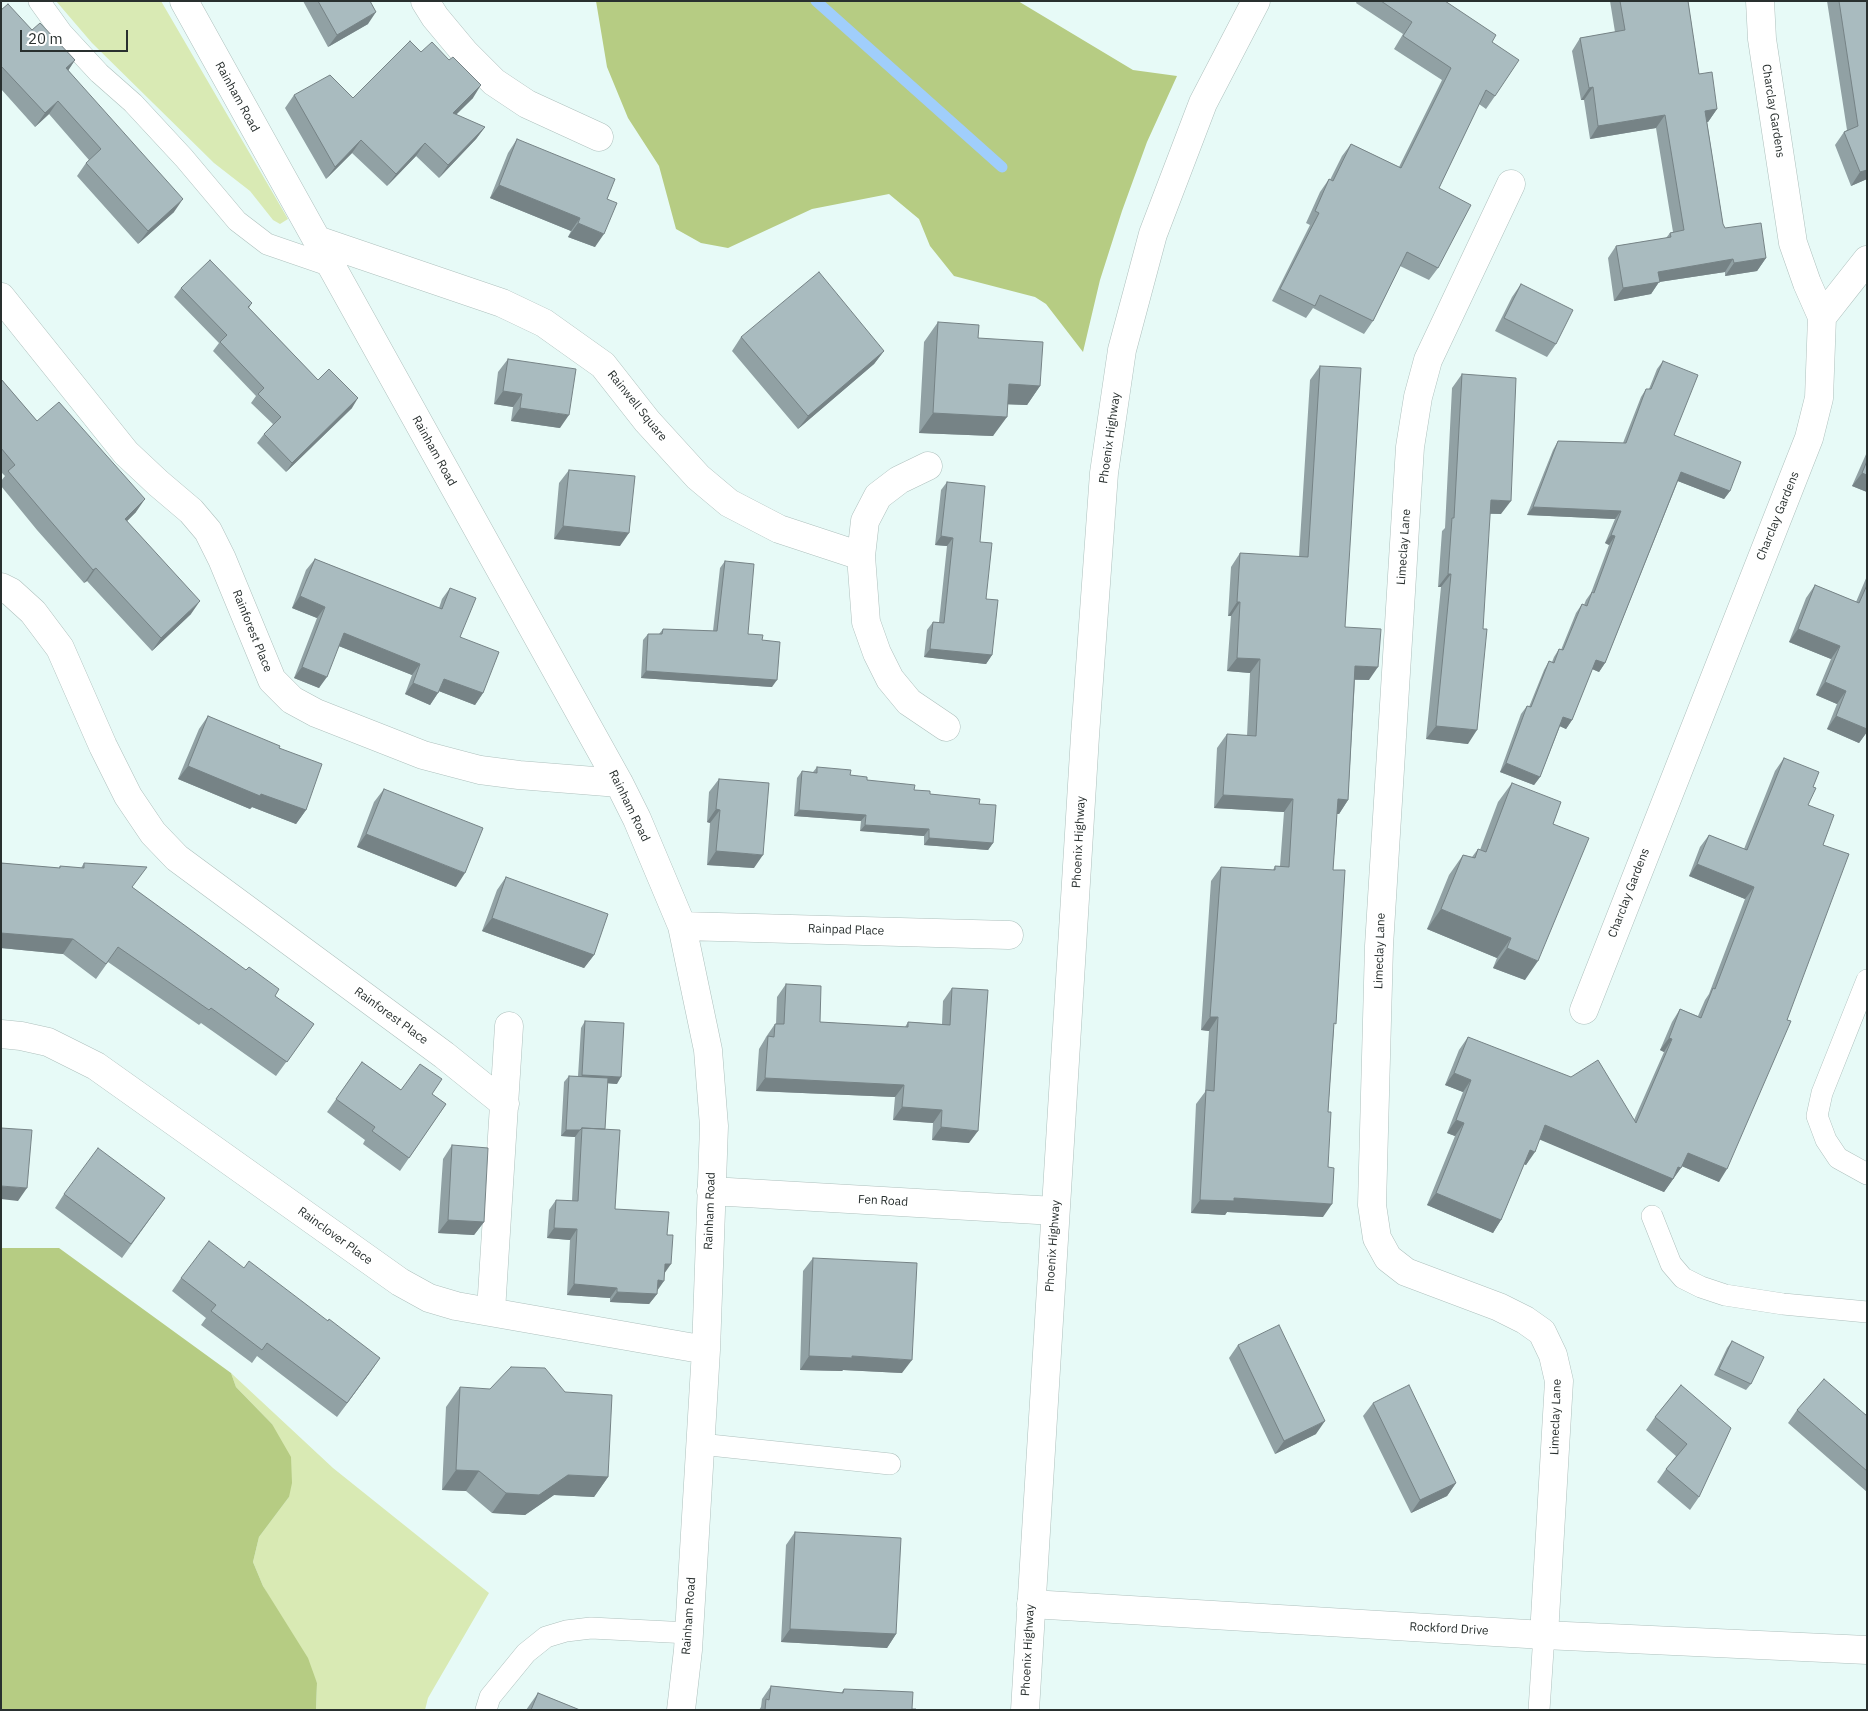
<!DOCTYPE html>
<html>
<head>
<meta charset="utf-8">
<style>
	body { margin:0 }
	#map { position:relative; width:1868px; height:1711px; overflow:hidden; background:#e7faf7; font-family:"IBM Plex Sans",sans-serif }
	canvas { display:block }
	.frame { position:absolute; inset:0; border:2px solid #29302f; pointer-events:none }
	.scale { position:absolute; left:20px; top:30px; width:108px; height:22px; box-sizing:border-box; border:2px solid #29302f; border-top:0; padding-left:6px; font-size:15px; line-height:18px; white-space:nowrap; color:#29302f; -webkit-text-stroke:4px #fff; paint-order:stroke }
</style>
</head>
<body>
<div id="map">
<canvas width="1868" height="1711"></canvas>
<div class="frame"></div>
<div class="scale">20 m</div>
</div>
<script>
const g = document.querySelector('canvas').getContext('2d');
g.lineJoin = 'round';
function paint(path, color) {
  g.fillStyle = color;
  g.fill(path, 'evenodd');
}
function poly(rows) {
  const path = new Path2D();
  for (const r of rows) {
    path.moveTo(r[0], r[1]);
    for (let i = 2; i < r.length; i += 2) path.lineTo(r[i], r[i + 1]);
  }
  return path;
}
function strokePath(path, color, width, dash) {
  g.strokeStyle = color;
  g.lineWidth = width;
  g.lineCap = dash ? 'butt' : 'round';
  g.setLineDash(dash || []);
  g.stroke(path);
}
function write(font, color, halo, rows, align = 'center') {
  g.font = font + ' "IBM Plex Sans",sans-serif';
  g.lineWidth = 5;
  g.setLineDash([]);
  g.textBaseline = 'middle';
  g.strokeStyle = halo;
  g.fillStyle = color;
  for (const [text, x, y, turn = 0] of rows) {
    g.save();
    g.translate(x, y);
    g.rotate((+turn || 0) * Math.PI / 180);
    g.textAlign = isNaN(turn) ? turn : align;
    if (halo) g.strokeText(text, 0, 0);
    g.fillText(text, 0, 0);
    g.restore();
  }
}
const green = poly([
	[56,1,161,1,288,219,280,224,273,220,250,191,214,163,92,43],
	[231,1373,333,1468,489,1593,428,1698,425,1710,316,1710,317,1683,263,1586,253,1562,259,1537,289,1497,272,1424,236,1387]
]);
const forest = poly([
	[596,1,1018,1,1133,70,1177,76,1147,142,1122,211,1100,280,1083,352,1046,304,1035,297,954,276,930,246,919,219,889,194,812,209,728,248,701,243,676,229,659,166,628,118,607,67],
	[1,1248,59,1248,231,1373,236,1387,272,1424,291,1457,292,1483,289,1497,259,1537,253,1562,263,1586,308,1658,317,1683,316,1710,1,1710]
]);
const stream = poly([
	[816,1,1002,167]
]);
const lane = poly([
	[39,1,62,33,99,73,133,103,184,158,237,221,267,244,331,266],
	[1867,980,1822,1093,1817,1116,1826,1140,1838,1158,1867,1174],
	[1652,1216,1671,1264,1683,1278,1701,1287,1725,1295,1783,1304,1867,1312],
	[700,1444,890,1464],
	[486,1710,490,1697,526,1653,546,1637,566,1631,591,1628,689,1633],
	[1539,1710,1544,1635]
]);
const street = poly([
	[184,1,619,783,637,819,682,926,708,1050,714,1126,706,1350,688,1650,681,1710],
	[425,1,435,17,465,53,494,82,527,104,599,137],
	[1511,184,1428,360,1418,397,1410,447,1379,946,1372,1205,1377,1238,1388,1258,1406,1272,1499,1307,1525,1320,1542,1332,1553,1355,1559,1381,1544,1635],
	[317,240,502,303,544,323,603,365,647,421,698,477,729,503,779,529,861,556],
	[1,297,126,453,158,483,191,511,208,531,222,559,272,680,292,700,316,713,423,755,480,770,519,775,619,783],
	[1822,317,1867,260],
	[928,466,899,480,878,496,865,521,861,556,866,622,877,653,890,679,909,702,946,727],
	[1,587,11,592,33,612,60,648,103,746,128,796,153,833,177,858,444,1055,505,1104],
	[682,926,1009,935],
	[1584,1010,1809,438,1819,398,1822,317,1807,283,1793,243,1762,39,1760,1],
	[1,1034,21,1036,48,1042,96,1066,400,1282,429,1298,456,1306,706,1350],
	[711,1191,1055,1211],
	[491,1311,509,1026],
	[1031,1604,1544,1635,1867,1650]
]);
const secondary = poly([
	[1025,1710,1085,736,1104,473,1122,350,1153,234,1203,103,1256,1]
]);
const wall = poly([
	[303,1,370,1,368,24,328,47],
	[1357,1,1445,1,1492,42,1495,96,1486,109,1479,104,1439,188,1438,268,1429,280,1400,266,1373,321,1364,334,1313,308,1306,318,1272,301,1310,225,1306,223,1320,192,1329,179,1330,180,1342,156,1351,144,1399,167,1442,80,1394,49,1403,34,1356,3],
	[1610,1,1688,1,1699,74,1717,109,1708,122,1707,122,1723,224,1725,228,1766,258,1757,271,1725,276,1725,272,1659,282,1651,294,1614,301,1608,258,1616,246,1666,238,1670,233,1673,232,1656,128,1590,139,1584,100,1581,100,1572,51,1580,38,1615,32],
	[1827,1,1867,1,1867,179,1851,186,1835,145,1844,132,1847,130],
	[1,10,75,60,68,70,174,212,138,244,77,176,86,163,89,160,49,114,35,127,1,89],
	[294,95,353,98,473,98,456,115,485,127,476,139,439,178,416,156,387,186,352,153,326,179,285,108],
	[517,139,607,199,595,247,568,237,571,231,490,198,508,153],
	[1521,284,1556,344,1547,357,1495,331,1512,297],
	[181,288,252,303,249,308,318,380,352,408,286,472,257,443,264,434,273,424,251,403,256,396,213,351,219,343,174,297],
	[938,322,978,338,1040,386,1027,405,1008,404,993,436,919,433,924,342],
	[741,337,884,351,874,364,798,429,732,351],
	[508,359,560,428,511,421,513,407,494,404,498,372],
	[1663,361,1674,435,1730,491,1724,499,1678,481,1605,663,1599,672,1592,669,1572,720,1566,729,1560,726,1540,777,1534,785,1500,772,1521,714,1527,706,1529,707,1544,670,1549,661,1552,662,1554,657,1559,649,1561,650,1576,613,1582,604,1584,605,1586,600,1591,593,1609,545,1605,543,1615,519,1527,515,1553,450,1558,441,1623,443,1641,397,1646,389,1649,389,1657,369],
	[1320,366,1345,627,1369,680,1355,680,1348,800,1339,814,1337,814,1333,870,1334,1027,1328,1112,1323,1217,1227,1212,1225,1215,1191,1213,1196,1104,1205,1092,1209,1031,1201,1030,1211,881,1221,867,1273,870,1275,866,1280,866,1284,812,1214,808,1217,748,1227,734,1247,736,1250,673,1227,671,1231,616,1228,616,1231,567,1240,553,1299,557,1310,380],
	[1462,374,1501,514,1490,514,1468,744,1426,739,1441,587,1438,587,1442,531,1445,528,1452,388],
	[1,379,37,421,136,512,127,521,191,614,152,651,87,581,84,583,37,530,1,486,1,481,5,476,1,472],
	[1867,452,1867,492,1852,486],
	[569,470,620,546,554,539,559,483],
	[947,482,980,542,992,655,986,664,924,657,927,630,933,622,939,622,947,546,935,545,941,490],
	[315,559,439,608,442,599,450,588,460,637,483,693,475,705,439,691,430,705,405,694,412,675,339,646,319,688,294,678,317,618,292,608,306,570],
	[725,561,748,634,762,640,772,687,641,678,643,640,648,634,659,634,663,629,713,631,720,568],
	[1867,576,1867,732,1859,743,1827,729,1837,704,1816,695,1831,659,1789,642,1806,598,1815,585,1856,602],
	[208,716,279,748,306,810,296,824,252,807,250,809,178,779,199,729],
	[1784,758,1813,787,1808,805,1823,845,1719,1182,1682,1166,1664,1192,1540,1139,1526,1165,1524,1164,1501,1220,1493,1233,1427,1205,1455,1136,1447,1133,1463,1092,1445,1085,1459,1050,1468,1037,1634,1120,1664,1052,1660,1050,1672,1022,1680,1009,1698,1016,1705,1000,1709,994,1745,899,1689,876,1700,847,1709,835,1744,849,1775,771],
	[817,767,850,775,867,780,914,790,930,794,979,804,993,843,988,850,924,845,924,836,860,831,861,821,794,816,797,778,802,771,813,772],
	[719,779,754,868,707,865,710,823,707,822,709,792],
	[1512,783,1553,824,1525,980,1493,968,1497,958,1427,929,1449,875,1463,855,1472,857,1478,849,1480,850,1498,802],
	[384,789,456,887,357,847,374,802],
	[1,863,59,868,60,866,81,868,84,863,132,887,275,996,314,1024,276,1076,201,1023,199,1025,108,962,96,979,63,954,1,948],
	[506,877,594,955,584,968,482,931,497,890],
	[786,984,820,1022,905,1027,908,1022,942,1024,943,1001,952,988,969,1143,932,1140,933,1123,893,1120,895,1097,756,1091,759,1049,765,1039,766,1037,775,1024,776,1024,777,997],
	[585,1021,617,1084,607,1083,605,1129,615,1209,665,1273,657,1291,657,1294,649,1304,610,1302,610,1298,567,1295,570,1240,547,1238,549,1210,556,1200,572,1201,575,1137,561,1136,564,1082,569,1076,578,1076,581,1028],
	[362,1062,401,1090,432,1094,446,1104,400,1171,363,1144,365,1140,327,1112],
	[452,1145,484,1222,474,1235,438,1233,443,1159],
	[64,1194,165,1198,122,1258,55,1208],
	[813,1258,902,1373,843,1370,842,1371,800,1370,803,1271],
	[181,1278,371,1371,337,1417,257,1356,252,1363,201,1325,206,1318,172,1291],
	[1732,1341,1751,1384,1746,1390,1714,1375,1727,1348],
	[1238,1345,1316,1434,1275,1454,1229,1358],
	[1681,1385,1699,1497,1690,1510,1657,1482,1666,1469,1676,1456,1646,1430,1655,1417],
	[460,1387,608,1477,594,1497,554,1495,525,1515,492,1513,466,1491,442,1490,446,1407],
	[1373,1403,1456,1483,1447,1496,1411,1513,1363,1416],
	[1797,1410,1867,1416,1867,1492,1788,1423],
	[795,1532,896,1634,887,1648,781,1642,786,1545],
	[771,1686,841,1693,844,1689,916,1710,759,1710,761,1707,762,1699],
	[538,1693,580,1710,526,1710]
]);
const shadedWall = poly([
	[376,12,368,24,328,47,337,35],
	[75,60,66,74,66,68],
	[481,85,473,98,444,126,453,113],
	[1593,87,1584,100,1581,100,1589,88],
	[58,101,49,114,35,127,45,113],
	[1717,109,1708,122,1697,124,1705,111],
	[1665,115,1656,128,1590,139,1598,126],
	[485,127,476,139,439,178,448,165],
	[361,140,352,153,326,179,335,167],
	[425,143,416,156,387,186,396,174],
	[1867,170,1867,179,1851,186,1860,172],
	[499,185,580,218,571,231,490,198],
	[183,199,174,212,138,244,148,231],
	[578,223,604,234,595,247,568,237],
	[1766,258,1757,271,1725,276,1734,263],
	[1733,259,1725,272,1659,282,1651,294,1614,301,1623,288,1658,272],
	[884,351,874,364,798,429,808,416],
	[1009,384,1040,386,1027,405,995,404],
	[503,391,522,394,513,407,494,404],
	[358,398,352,408,286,472,292,463],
	[520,408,569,415,560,428,511,421],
	[933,413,1007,417,993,436,919,433],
	[1681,472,1730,491,1724,499,1675,480],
	[1862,473,1867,475,1867,492,1852,486],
	[145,499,136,512,116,532,125,519],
	[1491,500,1511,501,1501,514,1482,513],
	[1533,507,1621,511,1615,519,1527,515],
	[563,526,629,533,620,546,554,539],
	[1611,535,1615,536,1609,545,1605,543],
	[941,536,953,538,947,546,935,545],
	[96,568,87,581,84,583,93,570],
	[1448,574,1451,574,1441,587,1438,587],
	[300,596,325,607,317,618,292,608],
	[200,601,191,614,152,651,161,638],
	[1237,602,1240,602,1231,616,1228,616],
	[1798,629,1840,646,1831,659,1789,642],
	[344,633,420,664,412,675,336,645],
	[930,649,992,655,986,664,924,657],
	[1237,658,1260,659,1250,673,1227,671],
	[1596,660,1605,663,1599,672,1590,668],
	[1355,666,1378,667,1369,680,1346,679],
	[302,667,327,677,319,688,294,678],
	[646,671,777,680,772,687,641,678],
	[444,679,483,693,475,705,436,690],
	[1825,682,1846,691,1837,704,1816,695],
	[413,683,438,693,430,705,405,694],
	[1836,716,1867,729,1867,732,1859,743,1827,729],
	[1563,717,1572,720,1566,729,1557,725],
	[1436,726,1477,730,1468,744,1426,739],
	[1506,763,1540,777,1534,785,1500,772],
	[188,766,306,810,296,824,252,807,250,809,178,779],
	[1223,795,1293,799,1284,812,1214,808],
	[1338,799,1348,800,1339,814,1329,813],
	[716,809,720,810,710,823,707,822],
	[799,810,866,815,861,821,794,816],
	[865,825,929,829,924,836,860,831],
	[366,834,465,873,456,887,357,847],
	[929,838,993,843,988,850,924,845],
	[716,851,763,855,754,868,707,865],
	[1697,864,1754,887,1745,899,1689,876],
	[1441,909,1511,938,1497,958,1427,929],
	[492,918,594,955,584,968,482,931],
	[1,933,73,939,63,954,1,948],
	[1507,948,1538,961,1525,980,1493,968],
	[1210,1017,1218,1017,1209,1031,1201,1030],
	[1669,1038,1672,1039,1664,1052,1660,1050],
	[1454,1073,1471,1080,1463,1092,1445,1085],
	[582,1075,621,1077,617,1084,578,1081],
	[765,1078,904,1085,895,1097,756,1091],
	[902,1107,942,1110,933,1123,893,1120],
	[1456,1120,1464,1123,1455,1136,1447,1133],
	[1545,1125,1681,1168,1664,1192,1536,1138],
	[941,1127,978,1131,969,1143,932,1140],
	[566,1130,580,1130,575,1137,561,1136],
	[1530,1150,1535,1152,1526,1165,1521,1163],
	[1688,1153,1727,1169,1719,1182,1679,1165],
	[1,1186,27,1188,18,1201,1,1199],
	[1436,1193,1501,1220,1493,1233,1427,1205],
	[1234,1198,1332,1204,1323,1217,1227,1212,1225,1215,1191,1213,1200,1200],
	[448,1220,484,1222,474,1235,438,1233],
	[554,1228,577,1229,570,1240,547,1238],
	[665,1264,671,1264,664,1274],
	[658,1280,664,1281,657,1291],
	[574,1284,617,1288,610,1298,567,1295],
	[617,1292,657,1294,649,1304,610,1302],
	[809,1356,852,1356,912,1360,902,1373,843,1370,842,1371,800,1370],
	[380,1358,371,1371,337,1417,347,1403],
	[1325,1421,1316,1434,1275,1454,1284,1441],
	[456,1470,479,1471,466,1491,442,1490],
	[568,1475,608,1477,594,1497,554,1495,525,1515,492,1513,506,1493],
	[1456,1483,1447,1496,1411,1513,1420,1500],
	[790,1629,896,1634,887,1648,781,1642]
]);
const building = poly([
	[318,1,370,1,376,12,337,35,318,1],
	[1381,1,1445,1,1496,35,1492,42,1519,60,1495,96,1486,90,1439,188,1471,205,1438,268,1407,252,1373,321,1320,295,1315,306,1280,289,1319,213,1315,211,1329,179,1333,181,1351,144,1401,168,1451,68,1403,36,1412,22,1381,1],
	[1620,1,1688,1,1699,74,1712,72,1717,109,1705,111,1723,224,1725,228,1761,223,1766,258,1734,263,1733,259,1658,272,1660,282,1623,288,1616,246,1671,237,1670,233,1684,230,1665,115,1598,126,1593,87,1589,88,1580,38,1625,30,1620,1],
	[1839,1,1867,1,1867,170,1860,172,1844,132,1858,126,1839,1],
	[8,4,32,30,40,23,75,60,66,68,183,199,148,231,86,163,101,149,58,101,45,113,1,66,1,10,8,4],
	[410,41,421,52,432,42,449,60,453,57,481,85,453,113,485,127,448,165,425,143,396,174,361,140,335,167,294,95,330,75,353,98,410,41],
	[517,139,615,179,607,199,617,203,604,234,578,223,580,218,499,185,517,139],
	[210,260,252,303,248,307,318,380,329,369,358,398,292,463,264,434,281,417,258,394,264,388,220,342,227,335,181,288,210,260],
	[819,272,884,351,808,416,741,337,819,272],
	[1521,284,1573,310,1556,344,1504,318,1521,284],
	[938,322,979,325,978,338,1043,342,1040,386,1009,384,1007,417,933,413,938,322],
	[508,359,576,369,569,415,520,408,522,394,503,391,508,359],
	[1663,361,1698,375,1674,435,1741,462,1730,491,1681,472,1605,663,1596,660,1572,720,1563,717,1540,777,1506,763,1527,706,1531,707,1549,661,1554,663,1559,649,1563,650,1582,604,1587,606,1592,592,1594,593,1615,536,1611,535,1621,511,1533,507,1558,441,1626,443,1646,389,1651,389,1663,361],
	[1320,366,1361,368,1345,627,1381,629,1378,667,1355,666,1348,800,1338,799,1333,870,1345,870,1336,1024,1334,1023,1328,1112,1331,1112,1328,1167,1334,1168,1332,1204,1234,1198,1234,1201,1200,1200,1206,1090,1214,1091,1218,1017,1210,1017,1221,867,1275,870,1275,866,1289,867,1293,799,1223,795,1227,734,1256,736,1260,659,1237,658,1240,602,1237,602,1240,553,1308,557,1320,366],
	[1462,374,1516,378,1511,501,1491,500,1483,629,1487,629,1477,730,1436,726,1451,574,1448,574,1452,518,1454,518,1462,374],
	[1,379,37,421,59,402,145,499,125,519,200,601,161,638,96,568,93,570,47,517,8,471,15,465,1,448,1,379],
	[1867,461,1867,475,1862,473,1867,461],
	[569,470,635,476,629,533,563,526,569,470],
	[947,482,985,486,980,542,992,543,986,599,998,600,992,655,930,649,933,622,944,623,950,566,953,538,941,536,947,482],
	[315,559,442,609,450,588,476,598,460,637,499,652,483,693,444,679,438,693,413,683,420,664,344,633,327,677,302,667,325,607,300,596,315,559],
	[725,561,754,564,748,634,763,635,762,640,780,642,777,680,646,671,648,634,662,634,663,629,717,631,725,561],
	[1815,585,1859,603,1867,585,1867,729,1836,716,1846,691,1825,682,1840,646,1798,629,1815,585],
	[208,716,280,746,279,748,322,764,306,810,261,794,260,796,188,766,208,716],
	[1784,758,1819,772,1813,787,1816,788,1808,805,1834,815,1823,845,1849,854,1787,1020,1791,1021,1727,1169,1688,1153,1681,1168,1678,1167,1673,1179,1545,1125,1535,1152,1530,1150,1501,1220,1436,1193,1464,1123,1456,1120,1471,1080,1454,1073,1468,1037,1571,1077,1598,1060,1636,1123,1672,1039,1669,1038,1680,1009,1701,1018,1713,988,1715,989,1754,887,1697,864,1709,835,1747,850,1784,758],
	[817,767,851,770,850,775,867,777,867,780,915,785,914,790,930,791,930,794,980,799,979,804,996,805,993,843,929,838,929,829,865,825,866,815,799,810,802,771,817,773,817,767],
	[719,779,769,783,763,855,716,851,720,810,716,809,719,779],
	[1512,783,1561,802,1553,824,1589,838,1538,961,1507,948,1511,938,1441,909,1463,855,1475,858,1478,849,1486,852,1512,783],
	[384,789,483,828,465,873,366,834,384,789],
	[1,863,60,868,60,866,84,868,84,863,147,867,132,887,246,970,249,967,279,989,275,996,314,1024,287,1062,211,1008,209,1010,118,947,106,964,73,939,1,933,1,863],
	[506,877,608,914,594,955,492,918,506,877],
	[786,984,821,986,820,1022,908,1027,908,1022,950,1025,952,988,988,990,978,1131,941,1127,942,1110,902,1107,904,1085,765,1078,768,1036,774,1037,775,1024,784,1024,786,984],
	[585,1021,624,1023,621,1077,582,1075,585,1021],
	[362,1062,401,1090,420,1064,442,1079,432,1094,446,1104,409,1158,372,1131,375,1127,336,1099,362,1062],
	[569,1076,608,1078,605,1129,582,1128,580,1130,566,1130,569,1076],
	[1,1128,32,1130,27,1188,1,1186,1,1128],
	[582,1128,620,1130,615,1209,669,1212,667,1235,673,1235,671,1264,665,1264,664,1281,658,1280,657,1294,617,1292,617,1288,574,1284,577,1229,554,1228,556,1200,578,1201,582,1128],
	[452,1145,488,1148,484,1222,448,1220,452,1145],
	[98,1148,165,1198,131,1244,64,1194,98,1148],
	[209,1241,244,1268,249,1261,328,1321,329,1319,380,1358,347,1403,267,1343,262,1350,211,1311,216,1305,181,1278,209,1241],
	[813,1258,917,1263,912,1360,852,1356,852,1358,809,1356,813,1258],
	[1279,1325,1325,1421,1284,1441,1238,1345,1279,1325],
	[1732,1341,1764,1357,1751,1384,1719,1369,1732,1341],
	[511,1367,545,1368,565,1392,612,1395,608,1477,568,1475,539,1495,506,1493,479,1471,456,1470,460,1387,490,1389,511,1367],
	[1824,1379,1867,1416,1867,1471,1797,1410,1824,1379],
	[1409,1385,1456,1483,1420,1500,1373,1403,1409,1385],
	[1681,1385,1731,1428,1699,1497,1666,1469,1687,1444,1655,1417,1681,1385],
	[795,1532,901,1538,896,1634,790,1629,795,1532],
	[771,1686,843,1693,844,1689,913,1692,912,1709,916,1709,916,1710,765,1710,766,1699,769,1700,771,1686],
	[538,1693,580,1710,531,1710,538,1693]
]);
const streetNames = [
	["Rainham Road",237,97,61],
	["Charclay Gardens",1773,111,81],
	["Rainwell Square",637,406,51],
	["Phoenix Highway",1110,438,-82],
	["Rainham Road",434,451,61],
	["Charclay Gardens",1778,516,-68],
	["Limeclay Lane",1404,547,-86],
	["Rainforest Place",252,631,68],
	["Rainham Road",629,806,64],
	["Phoenix Highway",1079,842,-87],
	["Charclay Gardens",1629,893,-69],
	["Rainpad Place",846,930,2],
	["Limeclay Lane",1380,951,-88],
	["Rainforest Place",391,1016,36],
	["Fen Road",883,1201,3],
	["Rainham Road",710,1211,-88],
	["Rainclover Place",335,1236,36],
	["Phoenix Highway",1053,1246,-86],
	["Limeclay Lane",1556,1417,-88],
	["Rainham Road",689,1616,-86],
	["Rockford Drive",1449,1629,3],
	["Phoenix Highway",1028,1650,-87]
];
paint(green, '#d9eab4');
paint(forest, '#b6cc83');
strokePath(stream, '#a0cefb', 11);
strokePath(lane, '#aec0bd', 22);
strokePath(street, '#aec0bd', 29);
strokePath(secondary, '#aec0bd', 29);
strokePath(lane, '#fff', 21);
strokePath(street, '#fff', 28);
strokePath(secondary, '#fff', 28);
paint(wall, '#91a1a4');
paint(shadedWall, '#768386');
paint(building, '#a9bbbf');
strokePath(building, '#768386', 1);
write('12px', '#29302f', '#fff', streetNames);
</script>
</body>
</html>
